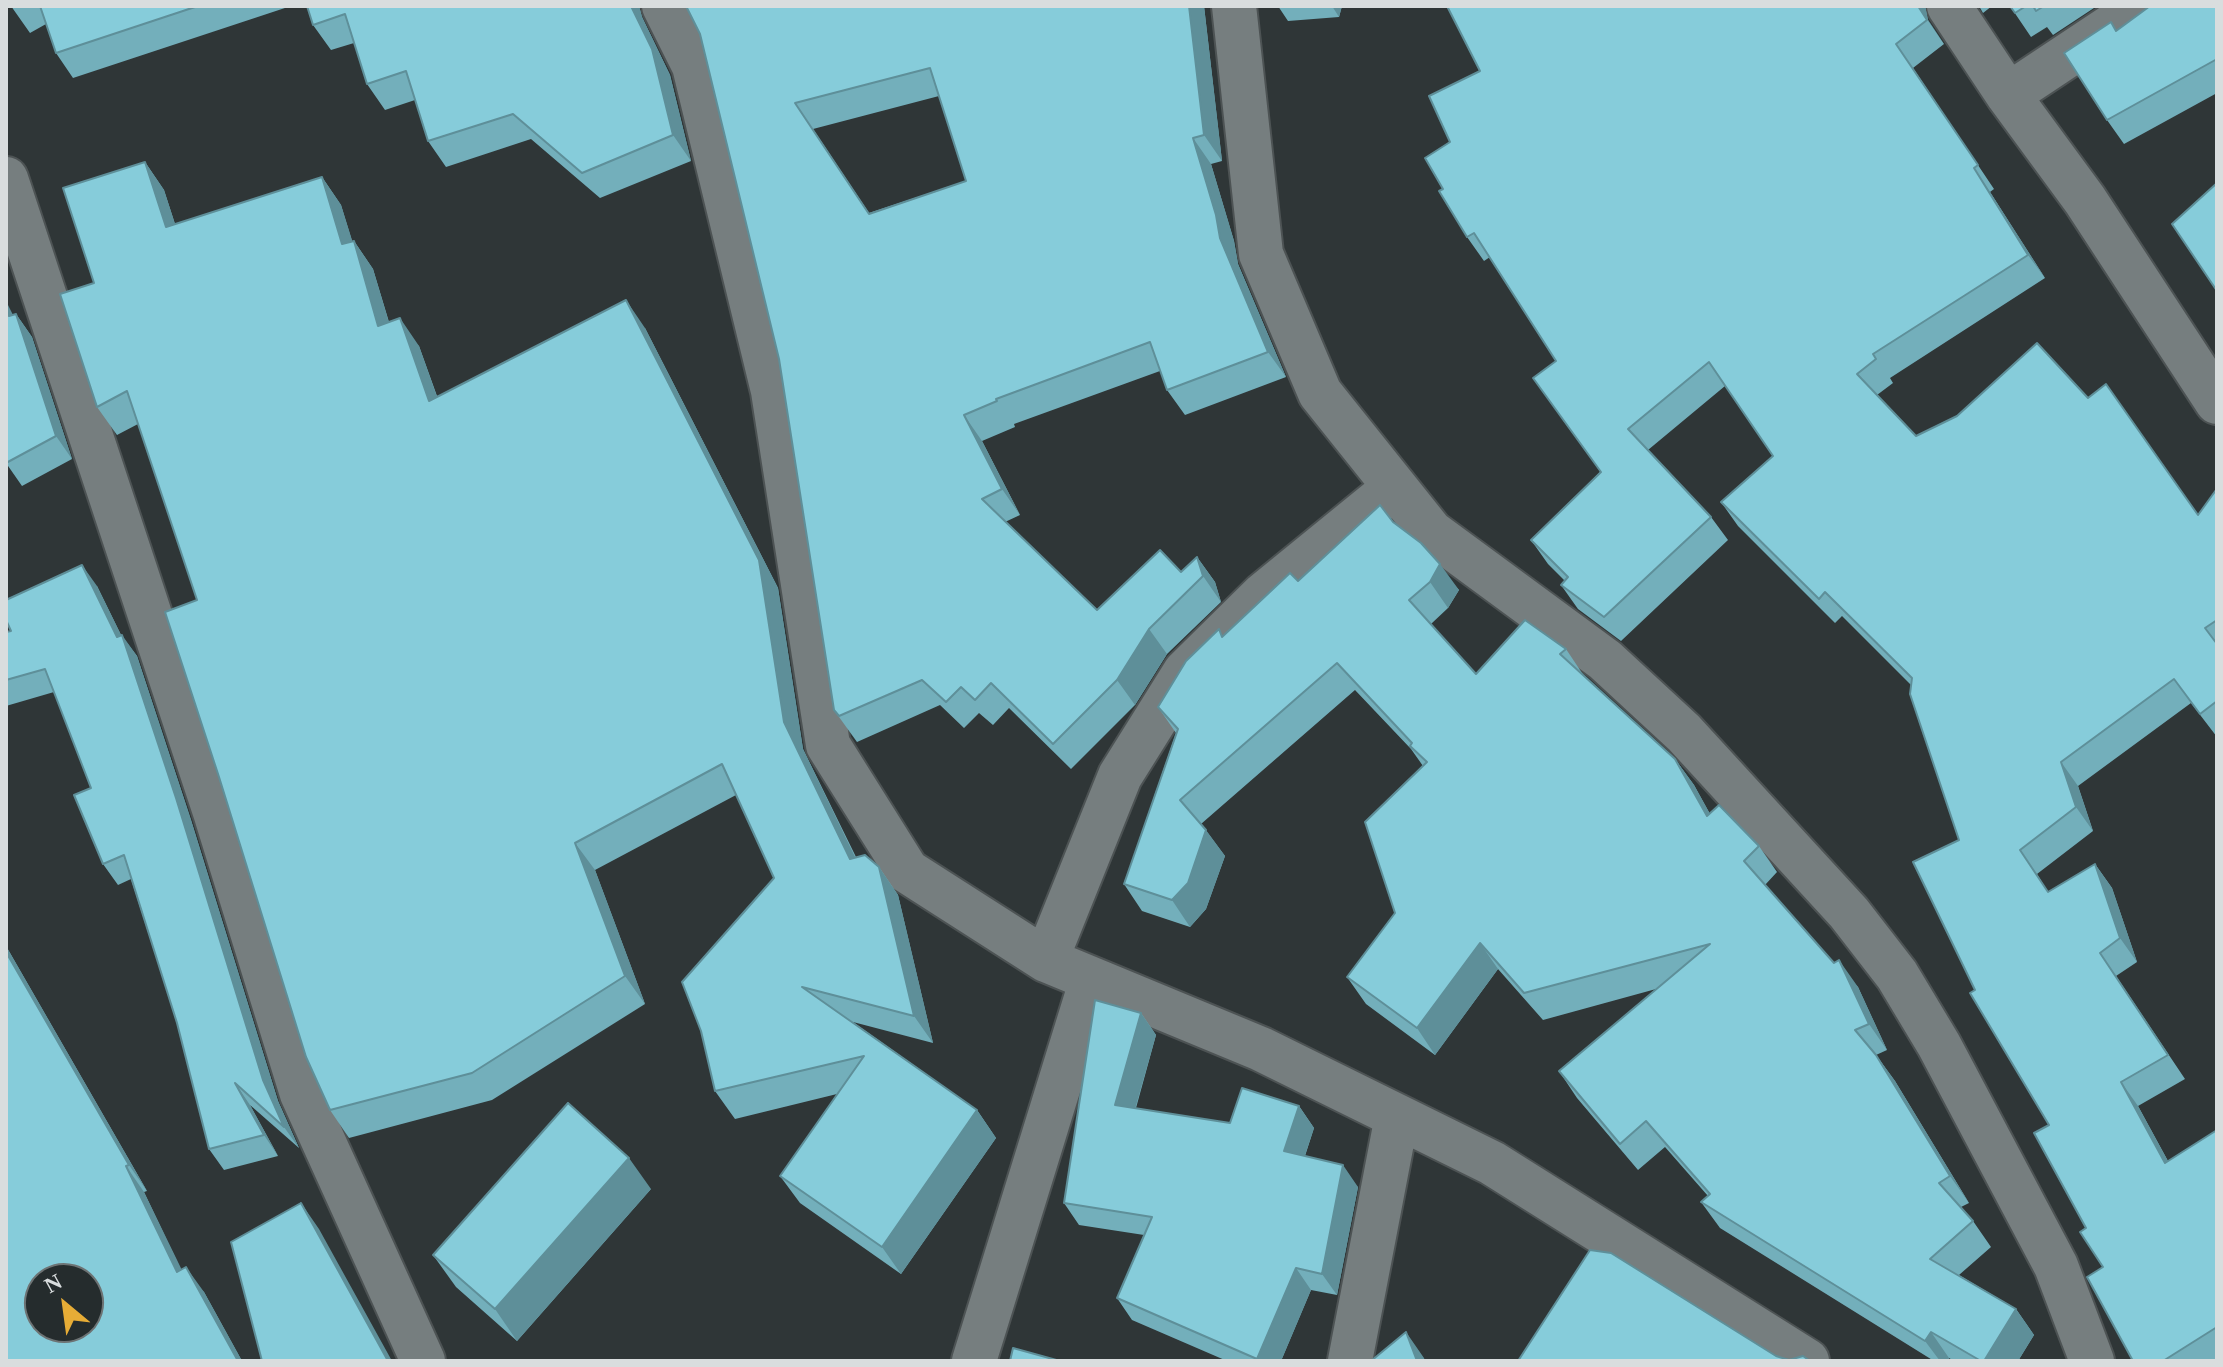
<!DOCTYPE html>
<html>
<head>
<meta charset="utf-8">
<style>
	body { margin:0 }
	#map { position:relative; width:2223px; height:1367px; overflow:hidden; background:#2f3637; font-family:"Times New Roman",serif }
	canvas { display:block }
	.frame { position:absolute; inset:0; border:8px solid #d9ddde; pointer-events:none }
	.north { position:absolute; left:24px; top:1263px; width:80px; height:80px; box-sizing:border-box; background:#252c2d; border:2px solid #6d7374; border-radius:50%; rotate:331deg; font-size:22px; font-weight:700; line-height:32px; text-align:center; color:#d9ddde }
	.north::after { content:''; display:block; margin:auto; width:28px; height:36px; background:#e6ac36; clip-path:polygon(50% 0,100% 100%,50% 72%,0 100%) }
</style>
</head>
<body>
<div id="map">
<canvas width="2223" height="1367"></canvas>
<div class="frame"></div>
<div class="north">N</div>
</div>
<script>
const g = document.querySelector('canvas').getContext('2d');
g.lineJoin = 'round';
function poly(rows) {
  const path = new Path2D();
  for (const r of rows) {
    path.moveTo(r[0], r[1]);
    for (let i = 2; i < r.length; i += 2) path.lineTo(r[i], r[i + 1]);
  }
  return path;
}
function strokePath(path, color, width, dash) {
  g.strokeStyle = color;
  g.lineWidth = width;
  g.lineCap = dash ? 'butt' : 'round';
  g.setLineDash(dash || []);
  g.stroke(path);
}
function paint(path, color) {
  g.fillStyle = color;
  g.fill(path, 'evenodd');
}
const minor = poly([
	[664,6,694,66,773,391,828,745,907,871,1046,960,1261,1049,1492,1163,1807,1361],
	[1234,6,1261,254,1320,393,1431,532,1605,660,1684,733,1849,913,1897,975,1939,1045,2056,1266,2092,1361],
	[1949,6,2008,95],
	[2142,6,2008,95,2085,200,2217,402],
	[6,179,215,812,302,1094,423,1361],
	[1046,960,1120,776,1185,672,1264,594,1394,488],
	[974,1361,1092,979],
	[1350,1361,1397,1116]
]);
const wall = poly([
	[11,6,291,6,73,78,56,53,46,24,30,33],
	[307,6,639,6,642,17,670,75,691,161,600,198,531,139,446,167,428,141,415,100,385,110,367,84,354,43,331,50,313,25],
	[1204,6,1222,161,1211,164,1234,241,1238,264,1286,377,1185,415,1167,390,1160,371,1014,424,1015,427,982,441,1020,515,1005,522,1097,610,1181,572,1197,557,1215,582,1221,602,1167,654,1135,705,1071,769,1009,708,993,725,979,713,964,728,940,705,857,742,834,710,779,359,700,34],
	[939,96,966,181,869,213,813,129],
	[1278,6,1342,6,1339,17,1288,21],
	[1447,6,1925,6,1928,20,1944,44,1913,68,1994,189,1990,192,2045,278,1890,378,1893,383,1877,395,1916,436,2088,398,2198,515,2217,492,2217,737,2191,703,2078,786,2093,831,2037,874,2048,892,2095,864,2112,888,2137,962,2116,976,2185,1079,2138,1106,2168,1161,2217,1130,2217,1361,2133,1361,2103,1267,2086,1228,2049,1125,1975,990,1959,840,1911,685,1842,616,1835,623,1738,526,1721,502,1773,456,1725,386,1648,450,1711,517,1728,540,1621,641,1578,609,1561,585,1565,581,1548,564,1531,540,1600,472,1556,361,1490,257,1484,261,1467,237,1443,189,1450,142,1480,71],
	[1979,6,1992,6,1983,13],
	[2010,6,2097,6,2053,35,2047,27,2031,37],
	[2217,6,2217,93,2124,144,2107,120,2117,31],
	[145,162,164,190,175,224,322,177,341,205,352,241,354,241,373,269,389,322,419,346,437,396,645,328,778,588,803,749,856,857,879,867,898,895,933,1043,853,1022,977,1110,996,1138,901,1274,800,1203,780,1176,837,1094,735,1119,715,1091,774,878,736,795,595,870,645,1004,492,1100,349,1138,330,1110,197,600,138,424,117,435,97,407,94,283],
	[16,314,32,337,72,459,22,486,6,463,13,315],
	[1393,522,1459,590,1448,608,1431,624,1476,674,1566,649,1584,676,1675,759,1694,785,1710,814,1759,846,1777,872,1765,885,1834,963,1858,987,1887,1050,1876,1055,1895,1081,1969,1203,1961,1207,1973,1221,1991,1247,1959,1275,2016,1309,2034,1335,2018,1361,1954,1361,1949,1358,1948,1361,1934,1361,1720,1228,1701,1202,1708,1196,1665,1147,1638,1170,1577,1098,1559,1071,1656,989,1543,1020,1498,969,1435,1055,1366,1004,1347,977,1395,913,1423,766,1411,749,1355,690,1201,824,1225,856,1206,909,1190,927,1142,911,1124,884,1176,733,1158,707,1224,635,1298,581],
	[97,586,121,635,137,656,191,820,278,1101,299,1148,250,1105,278,1156,224,1170,209,1149,177,1023,131,879,118,885,103,864,91,788,54,692,6,706,6,632,11,631],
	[6,946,147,1191,144,1192,181,1270,204,1292,242,1361,6,1361],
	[1141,1013,1156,1035,1136,1108,1230,1123,1299,1106,1314,1128,1305,1156,1358,1187,1337,1295,1311,1290,1281,1361,1227,1361,1132,1320,1117,1298,1144,1235,1079,1225,1064,1203],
	[651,1189,517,1341,456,1287,433,1255]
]);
const shadedWall = poly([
	[631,6,639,6,642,17,670,75,691,161,673,135],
	[1189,6,1204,6,1222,161,1204,135],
	[1332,6,1342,6,1339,17],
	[1918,6,1925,6,1928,20,1944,44],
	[1193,138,1211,164,1234,241,1238,264,1286,377,1268,352,1220,238],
	[145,162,164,190,185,255,166,227],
	[1974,168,1990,192,2045,278,2028,255],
	[322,177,341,205,362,272,342,244],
	[354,241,373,269,398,353,378,326],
	[626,300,645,328,778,588,803,749,869,886,850,859,784,722],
	[6,301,22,333,16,314,32,337,72,459,56,436,6,310],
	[400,318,419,346,448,428,429,401],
	[964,415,982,441,1020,515,1002,489],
	[1197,557,1215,582,1221,602,1203,576],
	[1440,564,1459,590,1448,608,1430,582],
	[82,565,97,586,126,645,122,635,137,656,191,820,278,1101,299,1148,284,1127,263,1080,117,637],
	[1149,629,1167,654,1135,705,1117,680],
	[1675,759,1694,785,1726,843,1707,816],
	[2061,762,2078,786,2093,831,2076,807],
	[1206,830,1225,856,1206,909,1190,927,1172,900],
	[575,843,595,870,645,1004,625,976],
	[2095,864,2112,888,2137,962,2120,938],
	[879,867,898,895,933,1043,914,1016],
	[1480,943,1498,969,1435,1055,1417,1028],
	[6,946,147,1191,129,1165,6,952],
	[1839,960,1858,987,1887,1050,1869,1024],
	[1141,1013,1156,1035,1130,1127,1115,1105],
	[1876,1055,1895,1081,1969,1203,1950,1176],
	[2121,1082,2138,1106,2182,1187,2165,1163],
	[235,1083,250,1105,278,1156,264,1135],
	[1299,1106,1314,1128,1299,1173,1284,1151],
	[977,1110,996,1138,901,1274,882,1247],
	[629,1158,651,1189,517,1341,495,1309],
	[1343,1165,1358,1187,1337,1295,1322,1274],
	[126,1166,144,1192,195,1297,177,1272],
	[301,1203,319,1229,392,1361,388,1361],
	[186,1267,204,1292,242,1361,238,1361],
	[1296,1268,1311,1290,1281,1361,1259,1361,1257,1359],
	[2016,1309,2034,1335,2018,1361,1984,1361],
	[1406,1332,1424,1358,1425,1361,1417,1361],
	[1931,1332,1949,1358,1948,1361,1940,1361,1925,1341]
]);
const building = poly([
	[40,6,198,6,56,53,40,6],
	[307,6,631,6,652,49,673,135,582,173,513,114,428,141,406,71,367,84,345,14,313,25,307,6],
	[686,6,1189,6,1204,135,1193,138,1216,215,1220,238,1268,352,1167,390,1150,342,996,399,997,401,964,415,1002,489,982,499,1097,610,1160,550,1181,572,1197,557,1203,576,1149,629,1117,680,1053,744,991,683,975,700,961,687,946,702,922,680,839,716,834,710,779,359,700,34,686,6],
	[930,68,966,181,869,214,795,103,930,68],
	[1447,6,1918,6,1927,20,1896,44,1978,165,1974,168,2028,255,1873,354,1876,359,1857,374,1916,436,1957,416,2037,343,2088,398,2106,384,2198,515,2216,490,2217,492,2217,620,2205,628,2217,644,2217,701,2200,714,2174,679,2061,762,2076,807,2020,850,2048,892,2095,864,2120,938,2100,953,2168,1055,2121,1082,2165,1163,2217,1130,2217,1327,2163,1361,2133,1361,2087,1277,2103,1267,2080,1232,2086,1228,2034,1133,2049,1125,1970,993,1975,990,1913,862,1959,840,1910,694,1912,678,1825,592,1819,599,1721,502,1773,456,1709,362,1628,429,1711,517,1604,617,1561,585,1568,577,1531,540,1601,472,1533,378,1556,361,1474,233,1467,237,1439,191,1443,189,1425,158,1450,142,1429,96,1480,71,1447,6],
	[2010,6,2026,6,2015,13,2010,6],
	[2033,6,2044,6,2036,11,2033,6],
	[2150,6,2217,6,2217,59,2107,120,2064,53,2111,22,2116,31,2150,6],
	[145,162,166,227,322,177,342,244,354,241,378,326,400,318,429,401,626,300,759,560,784,722,850,859,865,855,879,867,914,1016,802,987,977,1110,882,1247,780,1176,864,1056,715,1091,701,1031,682,982,774,878,722,764,575,843,625,976,472,1073,330,1110,306,1057,219,777,165,612,197,600,127,391,97,407,60,294,94,283,63,188,145,162],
	[2217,183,2217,291,2172,224,2217,183],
	[6,310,9,316,16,314,56,436,6,463,6,310],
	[1380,505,1393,522,1421,543,1440,564,1430,582,1409,600,1476,674,1525,620,1566,649,1560,654,1675,759,1707,816,1719,805,1759,846,1744,861,1834,963,1839,960,1869,1024,1855,1030,1876,1055,1950,1176,1939,1183,1973,1221,1930,1259,2016,1309,1984,1361,1981,1361,1931,1332,1925,1341,1701,1202,1710,1194,1646,1121,1620,1144,1559,1071,1710,944,1524,993,1480,943,1417,1028,1347,977,1395,913,1365,822,1427,762,1410,746,1412,743,1337,663,1180,800,1206,830,1188,883,1172,900,1124,884,1178,729,1158,707,1186,661,1219,629,1222,637,1290,573,1298,581,1380,505],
	[82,565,117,637,122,635,176,798,263,1080,284,1127,235,1083,264,1135,209,1149,177,1023,124,855,103,864,74,795,91,788,45,669,6,680,6,632,11,631,6,620,6,600,82,565],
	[6,952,129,1165,126,1166,177,1272,186,1267,238,1361,6,1361,6,952],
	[40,1279,88,1279,88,1327,40,1327,40,1279],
	[1095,1000,1141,1013,1115,1105,1230,1123,1242,1088,1299,1106,1284,1151,1343,1165,1322,1274,1296,1268,1257,1359,1117,1298,1152,1217,1064,1203,1095,1000],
	[568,1103,629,1158,495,1309,433,1255,568,1103],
	[301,1203,388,1361,262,1361,231,1242,301,1203],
	[1590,1250,1611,1253,1776,1356,1789,1360,1803,1356,1810,1361,1518,1361,1590,1250],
	[1406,1332,1417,1361,1371,1361,1406,1332],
	[1013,1348,1060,1361,1010,1361,1013,1348]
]);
strokePath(minor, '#4d5354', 48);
strokePath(minor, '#767e7f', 44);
paint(wall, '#73afbb');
paint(shadedWall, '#5e8f99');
paint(building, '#86ccda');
strokePath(building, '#5e8f99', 2);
</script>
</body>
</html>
